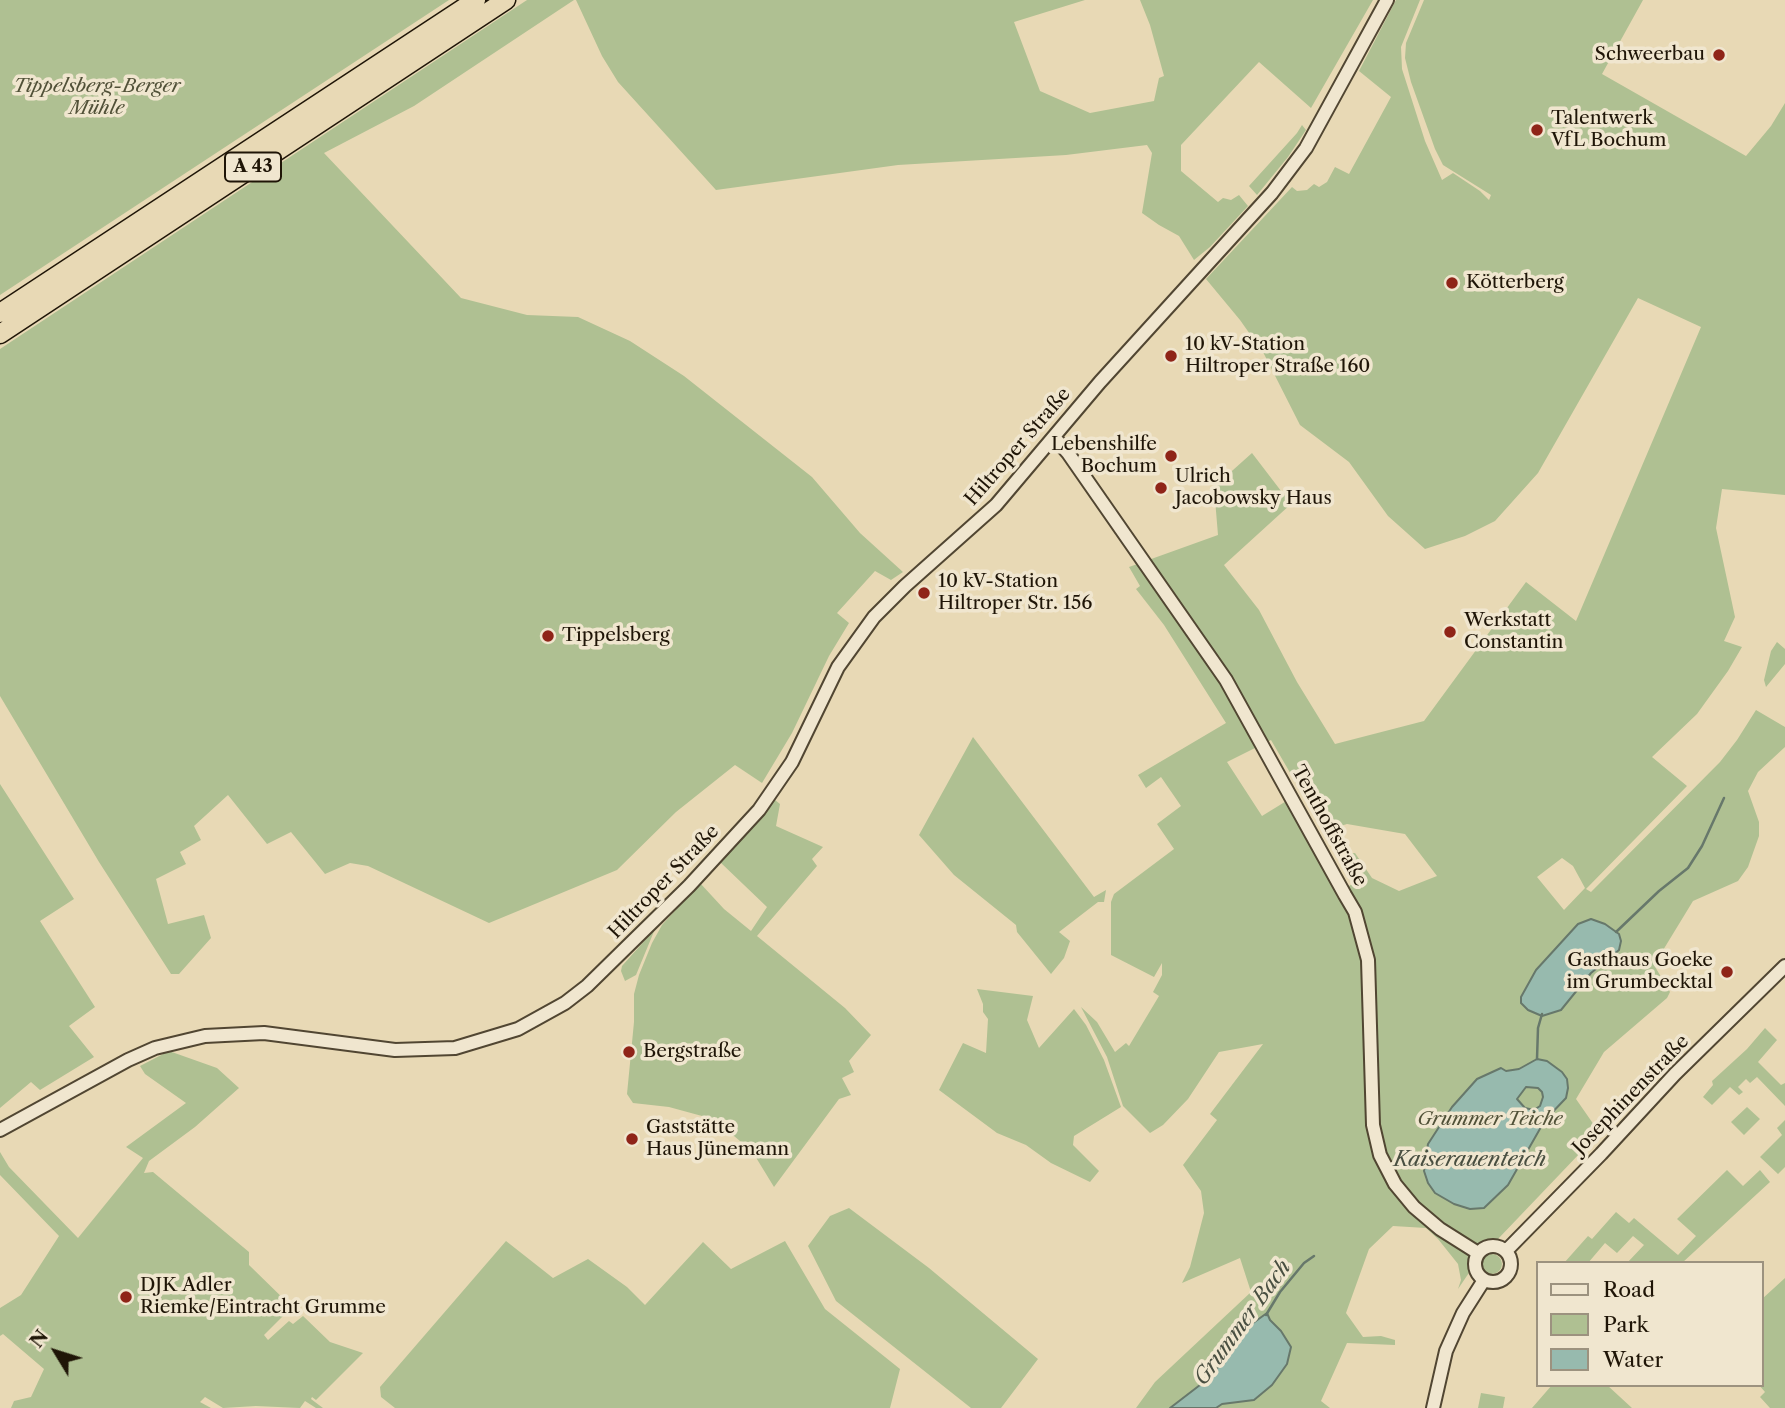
<!DOCTYPE html>
<html>
<head>
<meta charset="utf-8">
<style>
	body { margin:0 }
	#map { position:relative; width:1785px; height:1408px; overflow:hidden; background:#e8d9b5; font-family:"Libre Caslon Text",serif }
	canvas { display:block }
	.legend { position:absolute; left:1536px; top:1261px; width:228px; height:126px; box-sizing:border-box; background:#f0e6cf; border:2px solid #9c927f; margin:0; padding:9px 12px; list-style:none; font-size:21px; color:#1f1507 }
	.legend li { display:flex; align-items:center; gap:14px; height:35px }
	.legend b { width:35px; border:2px solid #9c927f }
	.north { position:absolute; left:21px; top:1317px; width:70px; height:70px; -webkit-text-stroke:5px #f0e6cf; paint-order:stroke; rotate:308deg; font-size:19px; font-weight:700; line-height:28px; text-align:center; color:#1f1507 }
	.north::after { content:''; display:block; margin:auto; width:24px; height:32px; background:#1f1507; clip-path:polygon(50% 0,100% 100%,50% 72%,0 100%) }
</style>
</head>
<body>
<div id="map">
<canvas width="1785" height="1408"></canvas>
<ul class="legend">
<li><b style="height:9px;background:#f0e6cf"></b>Road</li>
<li><b style="height:19px;background:#afc092"></b>Park</li>
<li><b style="height:19px;background:#97baae"></b>Water</li>
</ul>
<div class="north">N</div>
</div>
<script>
const g = document.querySelector('canvas').getContext('2d');
g.lineJoin = 'round';
function paint(path, color) {
  g.fillStyle = color;
  g.fill(path, 'evenodd');
}
function poly(rows) {
  const path = new Path2D();
  for (const r of rows) {
    if (r.length === 3) {
      path.moveTo(r[0] + r[2], r[1]);
      path.arc(r[0], r[1], r[2], 0, 2 * Math.PI);
      continue;
    }
    path.moveTo(r[0], r[1]);
    for (let i = 2; i < r.length; i += 2) path.lineTo(r[i], r[i + 1]);
  }
  return path;
}
function strokePath(path, color, width, dash) {
  g.strokeStyle = color;
  g.lineWidth = width;
  g.lineCap = dash ? 'butt' : 'round';
  g.setLineDash(dash || []);
  g.stroke(path);
}
function write(font, color, halo, rows, align = 'center') {
  g.font = font + ' "Libre Caslon Text",serif';
  g.lineWidth = 7;
  g.setLineDash([]);
  g.textBaseline = 'middle';
  g.strokeStyle = halo;
  g.fillStyle = color;
  for (const [text, x, y, turn = 0] of rows) {
    g.save();
    g.translate(x, y);
    g.rotate((+turn || 0) * Math.PI / 180);
    g.textAlign = isNaN(turn) ? turn : align;
    if (halo) g.strokeText(text, 0, 0);
    g.fillText(text, 0, 0);
    g.restore();
  }
}
const green = poly([
	[0,0,449,0,0,295],
	[527,0,574,0,414,106,324,153,461,298,527,315,578,317,630,341,684,376,812,477,860,533,903,572,891,580,875,571,837,613,849,623,829,656,792,733,762,783,735,765,676,812,617,870,489,923,368,866,350,863,325,874,291,832,267,844,228,795,194,826,201,840,180,852,186,864,156,879,168,924,204,915,211,938,179,974,171,974,99,862,0,696,0,349],
	[576,0,1085,0,1014,22,1040,91,1090,113,1154,101,1159,78,1164,76,1150,25,1140,0,1373,0,1311,108,1259,62,1181,145,1181,171,1218,202,1223,198,1231,200,1239,195,1248,206,1210,247,1194,260,1179,236,1159,225,1142,213,1152,153,1147,145,1066,155,898,165,716,190,618,82,602,56],
	[1396,0,1420,0,1401,47,1402,69,1425,141,1442,180,1453,173,1480,191,1489,200,1491,195,1443,165,1435,149,1411,82,1405,58,1406,43,1424,0,1643,0,1602,74,1746,156,1771,126,1785,103,1785,495,1722,489,1716,528,1735,617,1724,641,1742,647,1728,671,1697,714,1652,757,1687,786,1586,889,1591,892,1720,762,1737,740,1756,710,1785,727,1785,747,1758,772,1748,791,1759,822,1759,836,1748,867,1738,881,1693,901,1654,965,1670,992,1667,998,1604,1052,1576,1099,1601,1135,1581,1152,1477,1261,1458,1289,1461,1280,1458,1264,1438,1239,1426,1228,1393,1226,1369,1249,1346,1313,1363,1337,1381,1336,1395,1340,1395,1345,1347,1343,1321,1401,1330,1408,1136,1408,1155,1382,1251,1292,1240,1258,1182,1283,1190,1267,1204,1213,1201,1191,1183,1165,1217,1120,1210,1114,1263,1044,1219,1052,1188,1099,1163,1125,1150,1133,1123,1106,1107,1057,1081,1007,1097,1022,1115,1052,1126,1043,1129,1046,1159,996,1153,992,1162,975,1162,963,1154,977,1111,955,1111,902,1114,894,1174,849,1157,824,1181,806,1161,777,1146,788,1138,775,1226,723,1164,625,1136,589,1140,586,1129,567,1218,535,1214,487,1252,453,1291,504,1224,565,1259,610,1297,682,1335,744,1424,721,1526,582,1576,621,1701,327,1638,298,1538,473,1495,521,1465,536,1425,549,1388,516,1349,462,1300,425,1264,354,1240,320,1206,279,1292,187,1297,191,1307,190,1314,184,1319,187,1327,182,1335,167,1349,174,1391,97,1359,71],
	[1271,740,1324,831,1347,824,1405,834,1437,876,1399,891,1372,878,1355,853,1338,855,1354,883,1339,892,1288,800,1262,816,1227,762],
	[1562,858,1573,866,1585,888,1564,910,1537,877],
	[1302,125,1306,130,1288,157,1257,195,1249,186,1297,133],
	[1777,642,1785,649,1785,664,1766,687,1764,680,1771,651],
	[973,737,1094,897,1106,890,1104,902,1098,902,1059,932,1070,941,1064,958,1051,974,1017,932,1016,925,954,875,919,835],
	[0,784,74,899,40,921,95,1007,69,1026,94,1057,40,1090,31,1082,0,1108],
	[775,800,780,804,776,826,823,847,812,859,817,866,757,936,845,1008,871,1035,849,1061,854,1072,842,1078,851,1095,839,1099,774,1187,752,1151,728,1131,702,1116,669,1107,633,1103,627,1094,634,1022,634,994,639,975,652,943,662,925,700,883,724,909,751,931,767,907,720,862],
	[655,929,636,975,625,981,621,971,622,966],
	[977,989,1033,996,1027,1020,1039,1048,1074,1009,1086,1025,1104,1060,1121,1107,1074,1136,1073,1145,1099,1171,1090,1182,1051,1163,1026,1145,997,1133,939,1090,963,1043,986,1053,988,1019,983,1012,983,1004],
	[1765,1028,1777,1040,1758,1062,1781,1085,1785,1083,1785,1106,1757,1077,1750,1083,1746,1079,1738,1087,1743,1092,1739,1095,1730,1087,1712,1105,1703,1097,1713,1085,1712,1081,1747,1049],
	[169,1051,217,1068,239,1088,195,1127,149,1161,144,1173,153,1172,249,1252,249,1265,292,1307,264,1335,268,1340,289,1321,293,1324,303,1316,330,1342,363,1353,316,1400,312,1397,311,1399,323,1408,316,1408,305,1401,300,1408,256,1406,223,1408,205,1397,200,1402,211,1408,11,1408,14,1401,31,1397,44,1369,3,1334,0,1336,0,1308,21,1295,59,1236,0,1175,0,1152,9,1167,78,1238,143,1158,126,1147,186,1103,145,1074,140,1066],
	[1747,1107,1760,1119,1744,1135,1731,1122],
	[1785,1120,1785,1167,1778,1174,1760,1157,1782,1135,1777,1128],
	[1727,1170,1743,1186,1760,1170,1770,1182,1682,1263,1627,1263,1644,1245,1633,1236,1617,1253,1605,1243,1588,1263,1564,1263,1588,1236,1592,1239,1616,1212,1629,1223,1634,1218,1678,1255,1696,1236,1677,1219],
	[849,1208,929,1268,1038,1359,1001,1408,971,1408,836,1301,808,1246,830,1216],
	[506,1241,553,1278,588,1259,627,1287,645,1305,703,1242,731,1269,785,1241,825,1309,900,1369,890,1408,395,1408,381,1397,380,1387],
	[1492,1264,10],
	[1785,1278,1785,1408,1770,1408,1760,1397,1765,1392,1759,1385,1762,1385,1762,1299],
	[1552,1385,1607,1385,1632,1408,1532,1408],
	[1481,1393,1505,1397,1503,1408,1478,1408]
]);
const water = poly([
	[1591,919,1605,924,1619,934,1621,941,1619,950,1591,973,1561,1010,1542,1016,1528,1010,1521,1003,1521,997,1536,970,1578,924,1591,919],
	[1537,1059,1547,1061,1562,1072,1567,1079,1568,1088,1566,1098,1545,1120,1508,1185,1484,1208,1470,1209,1454,1204,1435,1193,1428,1183,1424,1171,1428,1144,1452,1107,1477,1079,1501,1068,1506,1071,1519,1069,1537,1059],
	[1526,1087,1538,1088,1542,1092,1543,1097,1540,1106,1534,1110,1525,1108,1517,1099,1526,1087],
	[1267,1313,1270,1320,1281,1331,1291,1347,1287,1364,1272,1385,1254,1400,1222,1404,1216,1408,1170,1408,1213,1375,1239,1333,1267,1313]
]);
const stream = poly([
	[1616,932,1659,891,1688,868,1702,846,1724,798],
	[1537,1059,1538,1028,1542,1014],
	[1266,1315,1280,1292,1304,1263,1314,1256]
]);
const minor = poly([
	[1054,437,1068,453,1226,680,1345,895,1355,912,1368,960,1373,1125,1380,1155,1395,1184,1414,1207,1440,1229,1478,1253],
	[0,1130,128,1060,155,1048,205,1036,264,1033,395,1050,455,1048,518,1029,565,1003,587,986,689,886,759,810,792,762,838,667,874,617,905,586,996,505,1100,382,1272,193,1306,148,1387,0],
	[1493,1264,18],
	[1506,1251,1601,1154,1675,1074,1785,966],
	[1433,1408,1446,1351,1463,1313,1484,1280]
]);
const highway = poly([
	[0,313,476,0],
	[0,334,506,0]
]);
const markers = [
	[1719,55,7,"#8f2418"],
	[1537,130,7,"#8f2418"],
	[1452,283,7,"#8f2418"],
	[1171,356,7,"#8f2418"],
	[1171,456,7,"#8f2418"],
	[1161,488,7,"#8f2418"],
	[924,593,7,"#8f2418"],
	[1450,632,7,"#8f2418"],
	[548,636,7,"#8f2418"],
	[1727,972,7,"#8f2418"],
	[629,1052,7,"#8f2418"],
	[632,1139,7,"#8f2418"],
	[126,1297,7,"#8f2418"]
];
const shields = [
	[253,167,56]
];
const shieldNames = [
	["A 43",253,167]
];
const poiNames = [
	["Schweerbau",1705,55,"right"],
	["Talentwerk",1551,119],
	["VfL Bochum",1551,141],
	["Kötterberg",1466,283],
	["10 kV-Station",1185,345],
	["Hiltroper Straße 160",1185,367],
	["Lebenshilfe",1157,445,"right"],
	["Bochum",1157,467,"right"],
	["Ulrich",1175,477],
	["Jacobowsky Haus",1175,499],
	["10 kV-Station",938,582],
	["Hiltroper Str. 156",938,604],
	["Werkstatt",1464,621],
	["Constantin",1464,643],
	["Tippelsberg",562,636],
	["Gasthaus Goeke",1713,961,"right"],
	["im Grumbecktal",1713,983,"right"],
	["Bergstraße",643,1052],
	["Gaststätte",646,1128],
	["Haus Jünemann",646,1150],
	["DJK Adler",140,1286],
	["Riemke/Eintracht Grumme",140,1308]
];
const parkNames = [
	["Tippelsberg-Berger",97,87],
	["Mühle",97,109],
	["Grummer Teiche",1490,1120]
];
const streetNames = [
	["Hiltroper Straße",1018,447,-49],
	["Tenthoffstraße",1329,826,61],
	["Hiltroper Straße",664,882,-46],
	["Josephinenstraße",1631,1095,-46]
];
const waterNames = [
	["Kaiserauenteich",1470,1160],
	["Grummer Bach",1243,1323,-54]
];
paint(green, '#afc092');
paint(water, '#97baae');
strokePath(water, '#67786b', 2);
strokePath(stream, '#67786b', 2.5);
strokePath(minor, '#514632', 16);
strokePath(highway, '#1f1507', 21);
strokePath(minor, '#f0e6cf', 12);
strokePath(highway, '#e8d9b5', 18);
for (const [x, y, r, color] of markers) {
  const dot = new Path2D();
  dot.arc(x, y, r, 0, 2 * Math.PI);
  g.fillStyle = color;
  g.fill(dot);
  strokePath(dot, '#f0e6cf', 2.5);
}
for (const [x, y, w] of shields) {
  const box = new Path2D();
  box.roundRect(x - w / 2, y - 14.5, w, 29, 5);
  g.fillStyle = '#f0e6cf';
  g.fill(box);
  strokePath(box, '#1f1507', 2);
}
write('bold 18px', '#1f1507', null, shieldNames);
write('19px', '#1f1507', '#f0e6cf', poiNames, 'left');
write('italic 19px', '#515138', '#f0e6cf', parkNames);
write('19px', '#1f1507', '#f0e6cf', streetNames);
write('italic 21px', '#494f41', '#f0e6cf', waterNames);
</script>
</body>
</html>
